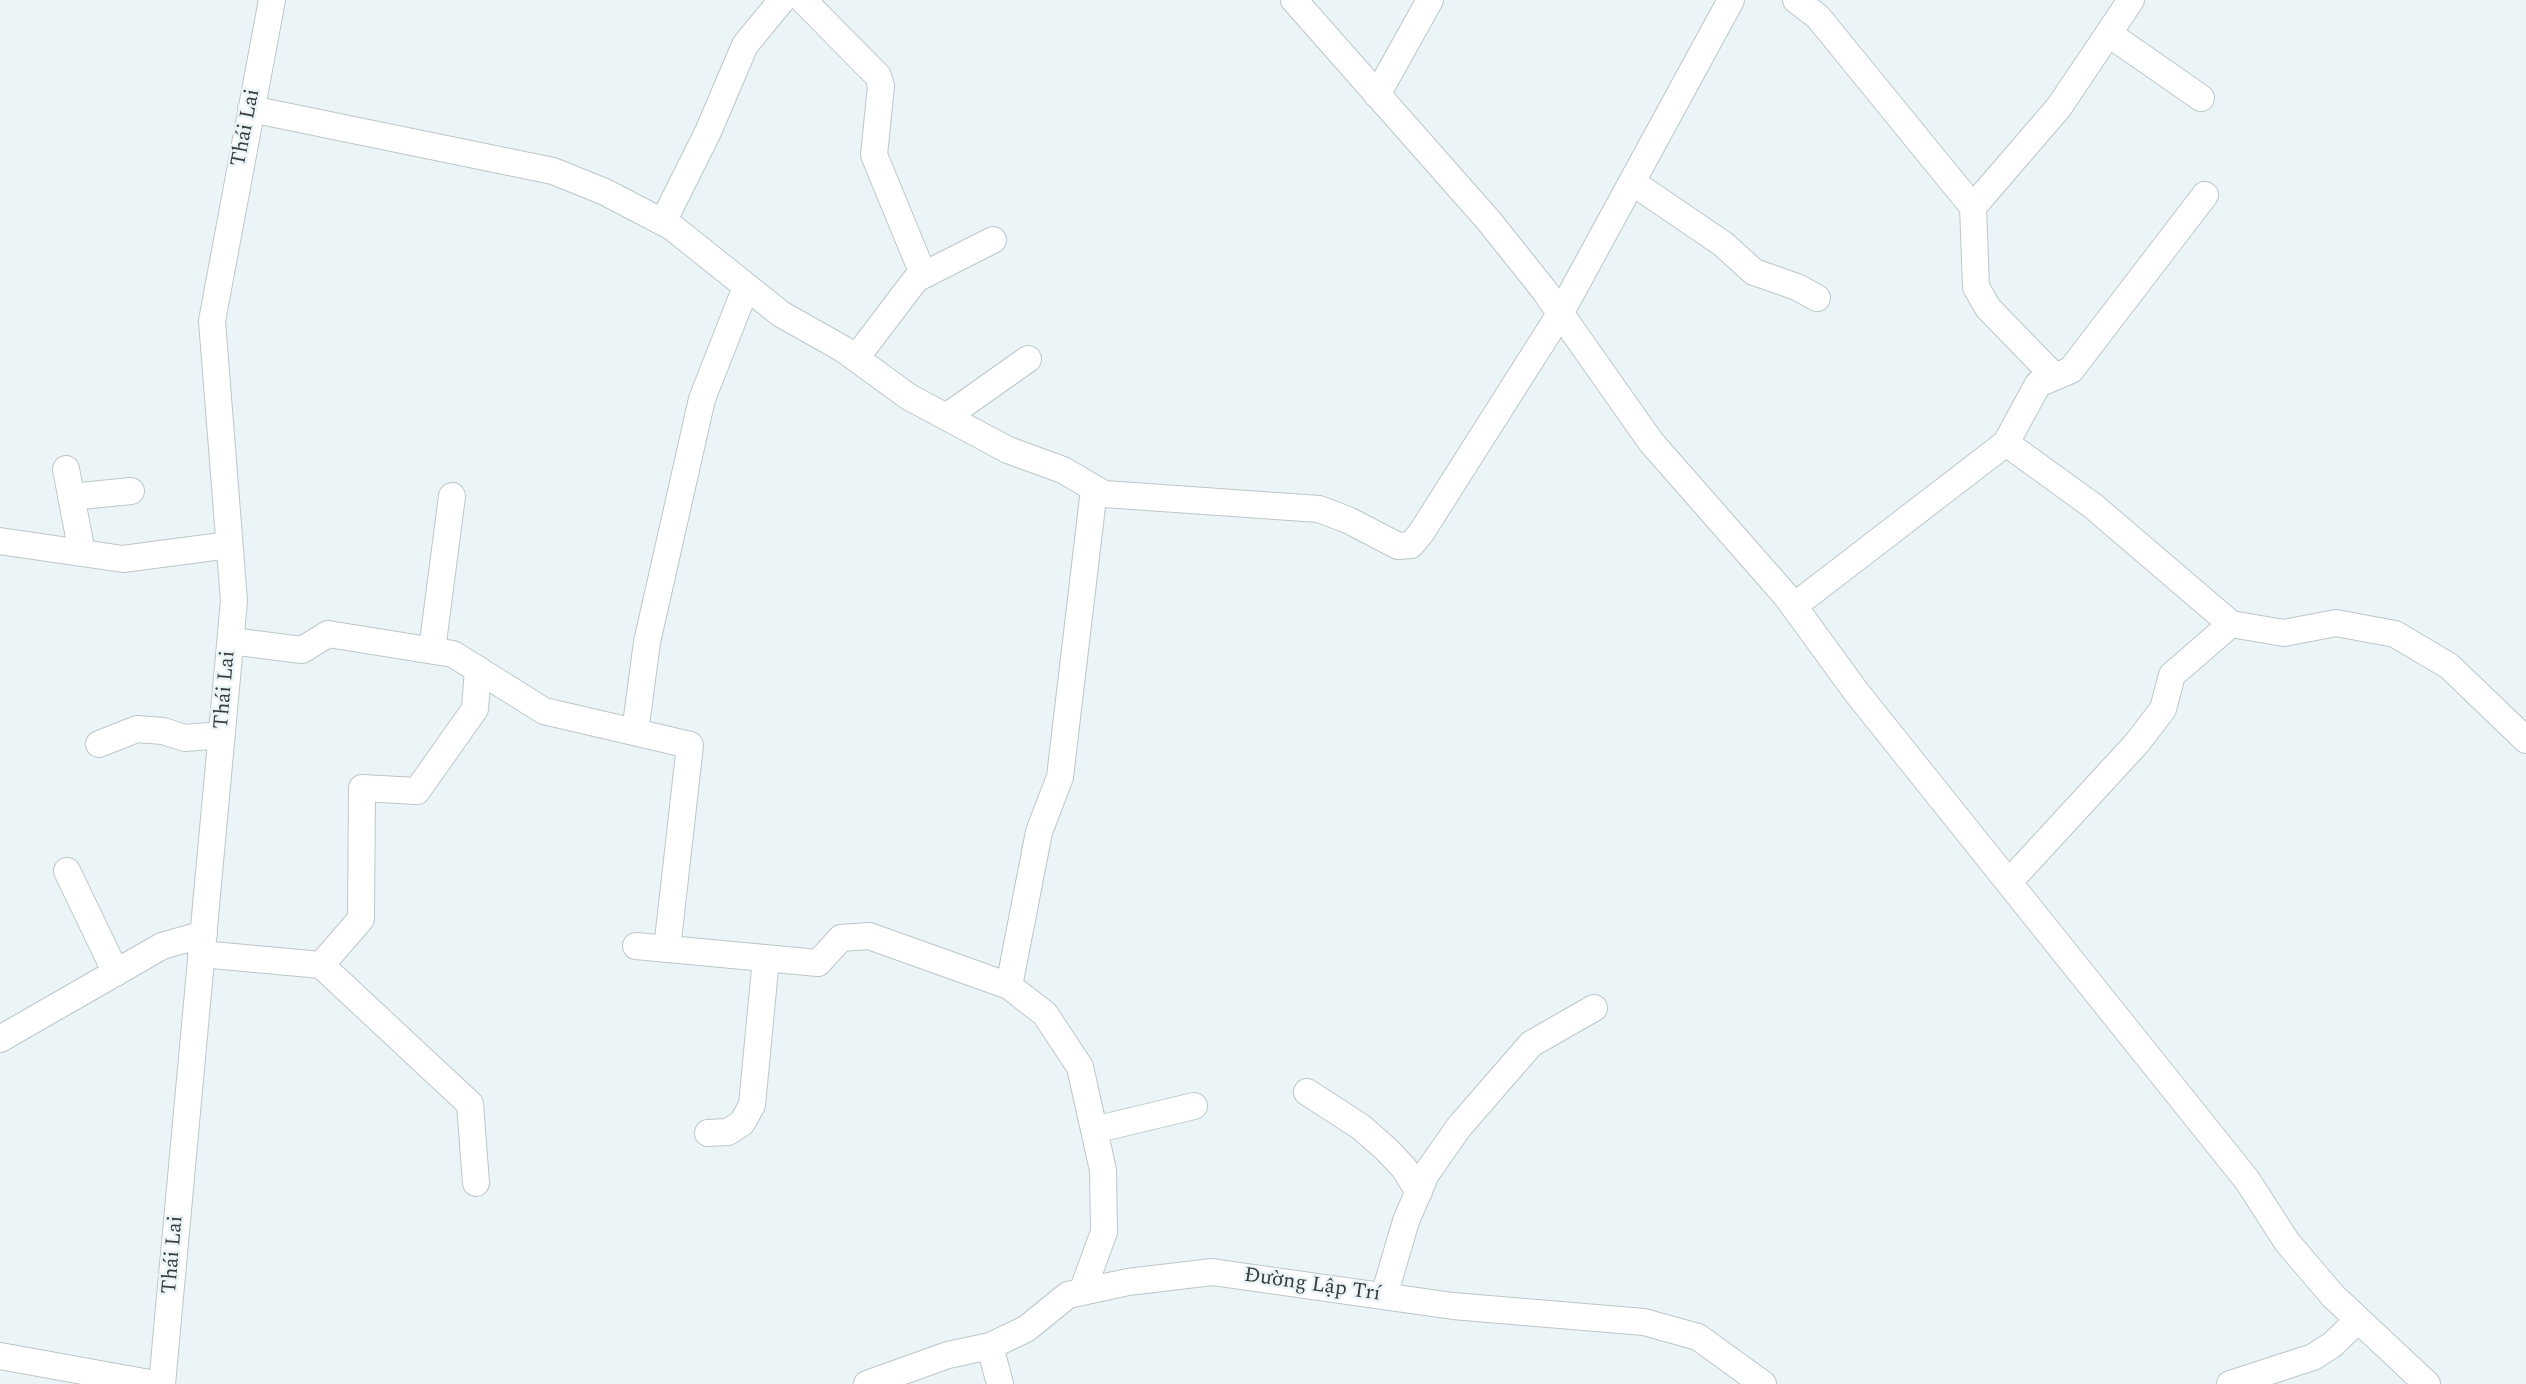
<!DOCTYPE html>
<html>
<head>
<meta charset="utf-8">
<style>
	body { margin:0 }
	canvas { display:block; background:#ebf4f7 }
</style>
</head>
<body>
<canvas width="2526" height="1384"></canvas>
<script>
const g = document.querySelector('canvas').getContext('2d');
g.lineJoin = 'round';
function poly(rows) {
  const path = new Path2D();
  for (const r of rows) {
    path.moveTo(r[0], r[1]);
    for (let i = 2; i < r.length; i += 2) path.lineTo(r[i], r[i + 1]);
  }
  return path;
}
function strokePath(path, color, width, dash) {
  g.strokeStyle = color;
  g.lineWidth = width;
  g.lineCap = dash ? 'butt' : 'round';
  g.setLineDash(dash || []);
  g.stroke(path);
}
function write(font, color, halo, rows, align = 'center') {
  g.font = font + ' Spectral,serif';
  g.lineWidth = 5;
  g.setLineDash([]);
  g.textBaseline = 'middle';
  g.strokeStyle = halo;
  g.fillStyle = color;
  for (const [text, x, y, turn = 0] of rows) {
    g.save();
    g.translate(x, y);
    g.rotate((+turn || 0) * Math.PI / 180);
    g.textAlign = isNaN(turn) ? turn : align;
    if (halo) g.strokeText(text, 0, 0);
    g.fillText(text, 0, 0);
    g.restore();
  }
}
const minor = poly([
	[803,0,878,76,881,86,874,155,923,274],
	[1294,0,1489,221,1544,290,1651,442,1787,597,1857,693,2247,1180,2287,1242,2333,1296,2427,1384],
	[1796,0,1818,17,1973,207,2059,107,2131,0],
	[2109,34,2201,98],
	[1377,95,1430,0],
	[251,109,553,171,605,192,672,227,781,314,843,349,909,397,1008,450,1063,470,1104,494,1319,509,1348,520,1398,546,1411,545,1421,533,1560,314,1731,0],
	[1632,182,1723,244,1754,272,1797,287,1817,298],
	[1973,207,1976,287,1988,308,2055,377],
	[663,222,708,132,745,45,782,0],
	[856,358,916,279,993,240],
	[946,417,1028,359],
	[2006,443,2093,506,2231,624,2284,633,2336,623,2395,634,2449,666,2526,740],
	[66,469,82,553],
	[71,497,131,491],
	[0,541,123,559,229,545],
	[1794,606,2006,443,2038,384,2071,370,2205,195],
	[231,641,302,650,328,634,453,654,544,711,690,745,667,949],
	[432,650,452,496],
	[635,732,647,642,702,399,746,287],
	[99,744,137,729,163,731,185,738,222,735],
	[67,871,116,973],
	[2009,882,2137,743,2163,709,2172,675,2231,624],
	[636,946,818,963,841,938,869,936,1009,986,1045,1014,1080,1067,1103,1170,1104,1232,1082,1292],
	[201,954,321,965,361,919,362,788,417,791,475,709,478,669],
	[321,965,470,1104,476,1183],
	[1009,986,1039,832,1060,777,1094,489],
	[0,1039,162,946,204,934],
	[1307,1092,1361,1127,1386,1149,1404,1168,1419,1192],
	[1094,1130,1194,1106],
	[708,1133,728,1132,742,1123,752,1105,766,958],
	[1384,1296,1406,1221,1426,1174,1459,1127,1531,1044,1594,1008],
	[990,1346,1000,1384],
	[0,1356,155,1384],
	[162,1384,234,601,212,321,272,0],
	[867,1384,948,1355,990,1346,1026,1329,1068,1295,1128,1282,1212,1272,1453,1306,1644,1322,1698,1337,1763,1384],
	[2230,1384,2313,1357,2332,1345,2358,1320]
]);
const streetNames = [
	["Thái Lai",247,128,-79],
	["Thái Lai",226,690,-85],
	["Thái Lai",174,1255,-85],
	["Đường Lập Trí",1312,1286,8]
];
strokePath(minor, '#bdc6c8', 28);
strokePath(minor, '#fff', 26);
write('21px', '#383c3d', '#ebf4f7', streetNames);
</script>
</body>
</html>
